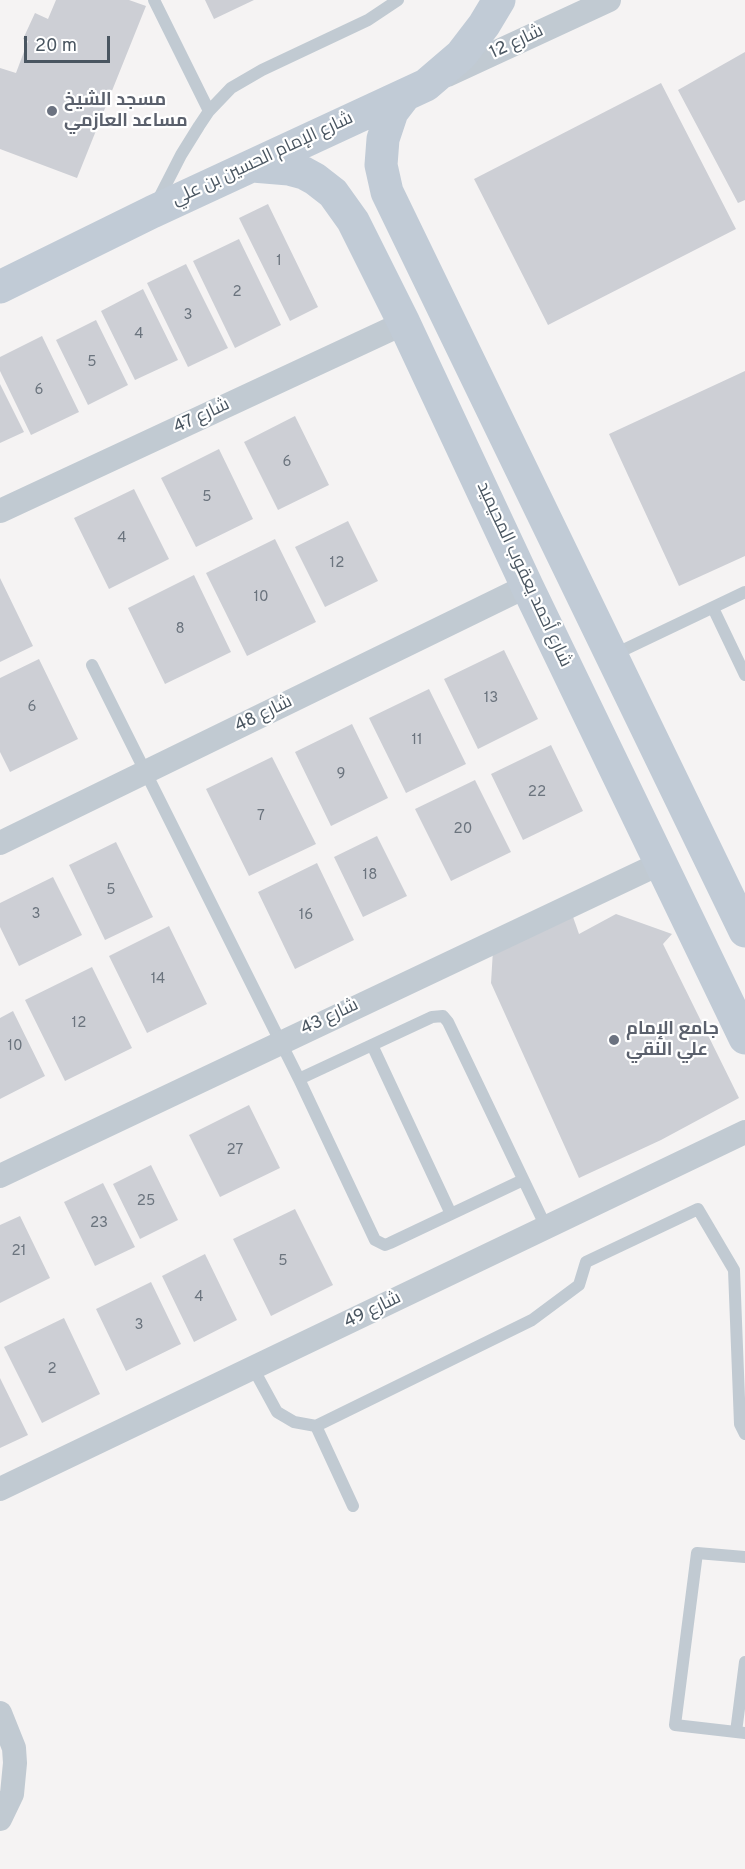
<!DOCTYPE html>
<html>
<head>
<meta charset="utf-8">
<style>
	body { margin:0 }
	#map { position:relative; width:745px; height:1869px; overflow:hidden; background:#f5f3f3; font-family:Overpass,sans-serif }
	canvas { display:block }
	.scale { position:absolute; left:24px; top:36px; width:86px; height:27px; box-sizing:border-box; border:3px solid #4a5661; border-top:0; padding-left:8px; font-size:18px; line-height:21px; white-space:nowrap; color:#4a5661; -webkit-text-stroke:4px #fff; paint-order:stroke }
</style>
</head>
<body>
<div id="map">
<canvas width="745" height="1869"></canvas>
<div class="scale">20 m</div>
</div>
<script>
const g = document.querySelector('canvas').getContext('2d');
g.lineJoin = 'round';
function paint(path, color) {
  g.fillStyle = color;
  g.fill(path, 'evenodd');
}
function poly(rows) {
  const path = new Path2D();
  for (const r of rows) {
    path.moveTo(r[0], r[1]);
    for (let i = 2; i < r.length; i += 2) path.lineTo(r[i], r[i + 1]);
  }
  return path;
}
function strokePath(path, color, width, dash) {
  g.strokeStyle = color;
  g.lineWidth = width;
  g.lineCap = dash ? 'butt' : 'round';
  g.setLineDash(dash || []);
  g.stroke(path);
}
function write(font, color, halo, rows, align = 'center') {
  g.font = font + ' Overpass,Cairo,sans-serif';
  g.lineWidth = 4.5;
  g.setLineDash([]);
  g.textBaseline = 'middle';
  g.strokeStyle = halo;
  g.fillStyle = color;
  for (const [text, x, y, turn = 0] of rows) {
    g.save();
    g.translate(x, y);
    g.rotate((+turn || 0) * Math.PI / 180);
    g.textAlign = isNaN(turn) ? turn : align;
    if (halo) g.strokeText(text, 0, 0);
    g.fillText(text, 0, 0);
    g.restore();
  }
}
const building = poly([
	[56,0,129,0,146,6,77,178,0,149,0,68,16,73,28,41,23,39,35,13,48,19],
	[205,0,254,0,214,19],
	[745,52,745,200,738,203,678,90],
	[661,83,736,229,548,325,474,179],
	[268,204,318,307,290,321,239,218],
	[239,239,281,325,235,348,193,261],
	[186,264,228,348,188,367,147,283],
	[143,289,178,360,135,380,101,311],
	[96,320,128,385,88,405,56,340],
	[42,336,79,412,31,435,0,371,0,357],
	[745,371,745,556,679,586,609,434],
	[0,384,24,432,0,443],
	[295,416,329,485,278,510,244,442],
	[219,449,253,519,196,547,161,478],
	[134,489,169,559,109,589,74,518],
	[348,521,378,581,325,607,295,547],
	[275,539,316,622,247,656,206,573],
	[194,575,231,652,165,684,128,608],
	[0,578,33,646,0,662],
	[504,650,538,719,478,749,444,679],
	[39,659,78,739,10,772,0,752,0,678],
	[429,689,466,764,406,793,369,718],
	[352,724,388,798,331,826,295,752],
	[551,745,583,811,523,840,491,774],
	[272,757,316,844,249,876,206,789],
	[475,780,511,852,451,881,415,809],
	[377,836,407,896,363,917,334,857],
	[116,842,153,917,105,940,69,865],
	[317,863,354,940,295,969,258,892],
	[53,877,82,935,19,966,0,927,0,903],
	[572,914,579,934,616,914,672,934,663,944,739,1098,661,1140,579,1178,491,983,493,950],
	[169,926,207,1004,147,1033,109,956],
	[92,967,132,1048,65,1081,25,1000],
	[13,1011,45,1076,0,1099,0,1018],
	[249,1105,280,1168,220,1197,189,1135],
	[151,1165,178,1220,140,1239,113,1184],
	[103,1183,135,1247,95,1266,64,1202],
	[295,1209,333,1285,271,1316,233,1239],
	[20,1216,50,1278,0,1303,0,1225],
	[205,1254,237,1320,194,1342,162,1276],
	[151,1282,181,1344,126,1371,96,1309],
	[64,1318,100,1394,42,1423,4,1347],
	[0,1378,28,1435,0,1448]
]);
const lane = poly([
	[154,0,209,111],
	[157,202,181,155,199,126,209,111,231,88,262,70,368,20,398,0],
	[713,608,745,675],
	[613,655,745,592],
	[92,665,299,1079,375,1240,385,1245,390,1243,523,1180],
	[372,1045,451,1214],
	[299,1079,432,1017,443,1016,448,1022,546,1227],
	[253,1368,277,1412,294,1422,316,1426,353,1506],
	[316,1426,532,1320,579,1285,586,1262,698,1209,734,1270,740,1424,745,1434],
	[745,1557,697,1553,675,1725,745,1733],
	[736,1732,745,1662]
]);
const street = poly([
	[447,75,609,0],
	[0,511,404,323],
	[0,843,527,586],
	[0,1176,661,863],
	[0,1489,745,1132],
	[0,1713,14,1748,15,1763,12,1794,0,1819]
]);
const secondary = poly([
	[405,95,392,112,383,139,381,165,387,192,745,931],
	[253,166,289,169,304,173,315,179,333,193,353,221,404,323,527,586,745,1038],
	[0,287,152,212,426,85,461,55,484,25,499,0]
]);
const markers = [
	[52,111,6,"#6b7280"],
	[614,1040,6,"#6b7280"]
];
const numberNames = [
	["1",279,262],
	["2",237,293],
	["3",188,316],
	["4",139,335],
	["5",92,363],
	["6",39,391],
	["6",287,463],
	["5",207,498],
	["4",122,539],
	["12",337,564],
	["10",261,598],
	["8",180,630],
	["13",491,699],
	["6",32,708],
	["11",417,741],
	["9",341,775],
	["22",537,793],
	["7",261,817],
	["20",463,830],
	["18",370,876],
	["5",111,891],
	["3",36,915],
	["16",306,916],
	["14",158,980],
	["12",79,1024],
	["10",15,1047],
	["27",235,1151],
	["25",146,1202],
	["23",99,1224],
	["21",19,1252],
	["5",283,1262],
	["4",199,1298],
	["3",139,1326],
	["2",52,1370]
];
const streetNames = [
	["شارع 12",517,43,-25],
	["شارع الإمام الحسين بن علي",263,160,-25],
	["شارع 47",202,417,-25],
	["شارع أحمد يعقوب المحيميد",523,575,65],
	["شارع 48",264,715,-26],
	["شارع 43",330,1018,-25],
	["شارع 49",373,1311,-26]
];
const worshipNames = [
	["مسجد الشيخ",64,101],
	["مساعد العازمي",64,122],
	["جامع الإمام",626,1030],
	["علي النقي",626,1051]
];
paint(building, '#cdcfd5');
strokePath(lane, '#c1cad2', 12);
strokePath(street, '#c1cad2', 24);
strokePath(secondary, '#c1cbd6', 33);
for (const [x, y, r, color] of markers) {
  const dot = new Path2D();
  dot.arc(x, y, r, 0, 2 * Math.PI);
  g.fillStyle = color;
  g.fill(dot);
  strokePath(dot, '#fff', 2);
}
write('15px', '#6b747e', null, numberNames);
write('18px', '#4a5661', '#fff', streetNames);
write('bold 18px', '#5b616d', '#fff', worshipNames, 'left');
</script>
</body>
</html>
